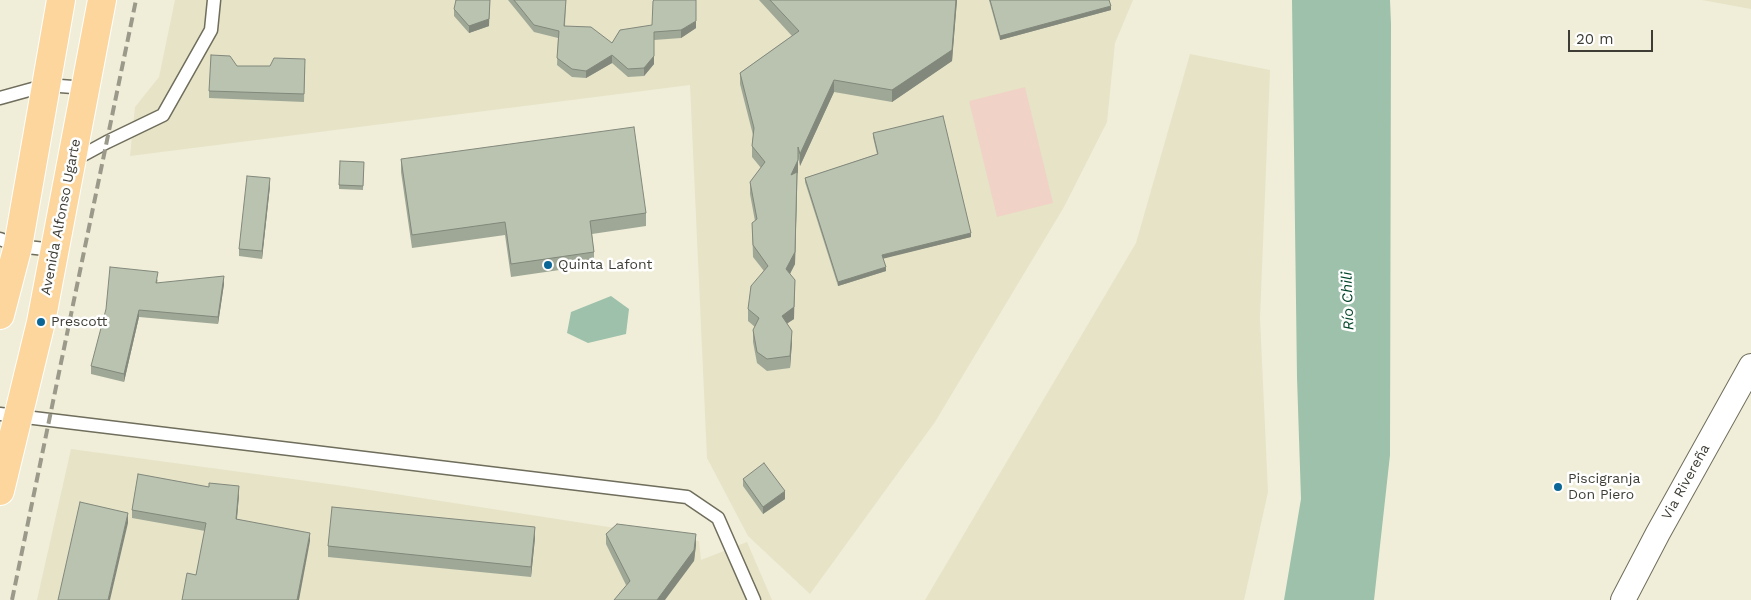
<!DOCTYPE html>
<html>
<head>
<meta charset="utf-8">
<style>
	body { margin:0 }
	#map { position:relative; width:1751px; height:600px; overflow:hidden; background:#f0eed9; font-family:"Work Sans",sans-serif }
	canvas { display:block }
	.scale { position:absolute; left:1568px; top:30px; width:85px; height:22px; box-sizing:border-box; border:2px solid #3e3d35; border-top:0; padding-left:6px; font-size:15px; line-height:18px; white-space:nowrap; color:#3e3d35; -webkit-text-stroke:4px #fff; paint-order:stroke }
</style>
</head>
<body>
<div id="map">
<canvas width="1751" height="600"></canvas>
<div class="scale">20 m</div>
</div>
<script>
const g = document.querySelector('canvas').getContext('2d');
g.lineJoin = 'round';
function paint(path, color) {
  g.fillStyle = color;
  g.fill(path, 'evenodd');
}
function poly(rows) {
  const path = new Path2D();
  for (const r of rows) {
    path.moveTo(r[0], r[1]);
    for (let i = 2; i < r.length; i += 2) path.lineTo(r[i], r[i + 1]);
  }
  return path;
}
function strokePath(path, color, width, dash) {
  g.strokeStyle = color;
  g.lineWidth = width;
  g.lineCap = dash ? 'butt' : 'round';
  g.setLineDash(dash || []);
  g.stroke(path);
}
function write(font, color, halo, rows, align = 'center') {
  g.font = font + ' "Work Sans",sans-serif';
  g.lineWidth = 5;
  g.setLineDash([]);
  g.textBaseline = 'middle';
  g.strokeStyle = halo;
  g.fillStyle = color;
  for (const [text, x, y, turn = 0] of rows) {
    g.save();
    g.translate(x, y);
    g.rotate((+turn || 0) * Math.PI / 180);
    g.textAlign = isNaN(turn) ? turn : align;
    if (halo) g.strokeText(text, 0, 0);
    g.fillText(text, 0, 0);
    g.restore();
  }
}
const built = poly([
	[175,0,1133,0,1115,43,1107,122,1064,207,935,422,810,594,748,536,707,458,690,85,130,156,135,107,159,77],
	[1702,0,1751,0,1751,9],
	[1190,54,1270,70,1260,318,1268,492,1244,600,925,600,1136,243],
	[71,449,344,486,699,541,701,560,747,542,772,600,37,600]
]);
const green = poly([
	[1025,87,1053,203,997,217,969,101]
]);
const water = poly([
	[1292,0,1390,0,1391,24,1390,455,1374,600,1284,600,1301,499,1297,377],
	[611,296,629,309,626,334,588,343,567,333,571,312]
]);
const lane = poly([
	[0,98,47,85,86,88],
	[72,161,107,142,163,115,211,30,214,0],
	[0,239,18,246,54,250],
	[0,414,687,497,718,518,754,600]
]);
const street = poly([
	[1623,600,1658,533,1751,366]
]);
const primary = poly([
	[0,315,18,246,61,0],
	[0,491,41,322,102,0]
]);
const rail = poly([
	[12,600,136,0]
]);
const wall = poly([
	[508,0,566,0,565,26,612,43,620,30,696,28,681,38,654,40,654,64,644,76,628,77,612,63,586,78,572,77,557,65,558,38,534,32],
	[759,0,957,0,952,61,892,102,834,92,800,166,798,158,795,264,790,274,794,319,787,323,792,342,790,368,767,371,757,363,753,342,753,330,755,327,748,321,748,309,764,271,753,257,752,223,755,221,750,194,750,182,761,168,752,157,752,146,753,135,740,84,740,73,792,36],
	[989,0,1109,0,1111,10,1000,40],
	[454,9,489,26,469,33,454,16],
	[237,66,305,67,304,102,209,98,209,91],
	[873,133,971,237,883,258,886,271,838,286,805,182,805,178,877,154,873,137],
	[401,159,646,213,646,226,592,234,594,252,594,265,511,277,505,235,412,248,401,172],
	[364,162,363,190,339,189,339,185],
	[270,186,262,259,239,256,239,249],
	[158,279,157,283,224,284,218,324,139,317,124,382,91,374,91,366],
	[743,479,785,499,763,514,743,486],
	[239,495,237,519,310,541,196,575,205,531,132,518,132,510],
	[606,534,696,545,694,561,626,585,606,544],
	[535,538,531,577,328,557,328,546]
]);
const shadedWall = poly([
	[490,0,489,26,469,33,469,26],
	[956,0,957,0,952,61,892,102,892,90],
	[1111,6,1111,10,1000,40,1000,36],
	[696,21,696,28,681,38,681,30],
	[612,55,612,63,586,78,586,71],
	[654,56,654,64,644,76,644,68],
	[834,80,834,92,800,166,800,154],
	[798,147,798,172,791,186,791,175],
	[270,178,270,186,262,259,262,251],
	[797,184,795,264,786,281,786,269],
	[971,233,971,237,882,259,882,255],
	[886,267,886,271,838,286,838,282],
	[224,276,224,284,218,324,218,317],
	[795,280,794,319,782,327,782,316],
	[139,310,139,317,124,382,124,374],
	[792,331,792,342,790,368,790,356],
	[239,486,239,495,236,528,236,519],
	[785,491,785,499,763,514,763,507],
	[128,513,128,523,110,600,108,600],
	[535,527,535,538,531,577,531,567],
	[310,533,310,541,299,600,297,600],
	[696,534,696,545,694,561,665,600,657,600]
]);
const building = poly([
	[456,0,490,0,489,19,469,26,454,9,456,0],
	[514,0,566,0,564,26,591,27,612,43,620,30,652,25,653,1,654,0,696,0,696,21,681,30,654,32,654,56,644,68,628,69,612,55,586,71,572,69,557,58,559,31,534,25,514,0],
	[770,0,956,0,952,50,892,90,834,80,800,154,798,147,798,160,791,175,797,172,795,252,786,269,795,280,794,307,782,316,792,331,790,356,767,359,757,352,753,330,759,318,748,309,751,286,768,266,753,245,752,223,757,219,750,182,765,162,752,146,754,128,740,73,799,31,770,0],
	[990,0,1109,0,1111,6,1000,36,990,0],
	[211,55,230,56,237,66,270,66,274,58,305,59,304,94,209,91,211,55],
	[943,116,971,233,882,255,886,267,838,282,805,178,878,154,873,133,943,116],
	[634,127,646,213,590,221,594,252,511,264,505,222,412,235,401,159,634,127],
	[340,161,364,162,363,186,339,185,340,161],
	[247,176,270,178,262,251,239,249,247,176],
	[110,267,158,272,156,283,224,276,218,317,139,310,124,374,91,366,106,309,110,267],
	[764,463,785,491,763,507,743,479,764,463],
	[138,474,209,487,209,483,239,486,236,519,310,533,297,600,182,600,187,573,196,575,206,523,132,510,138,474],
	[80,502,128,513,108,600,58,600,80,502],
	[332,507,535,527,531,567,328,546,332,507],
	[617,524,696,534,694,550,657,600,614,600,630,581,606,534,617,524]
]);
const markers = [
	[548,265,5,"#0a6696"],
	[41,322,5,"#0a6696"],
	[1558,487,5,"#0a6696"]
];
const streetNames = [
	["Avenida Alfonso Ugarte",61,217,-79],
	["Via Rivereña",1686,482,-61]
];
const poiNames = [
	["Quinta Lafont",558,265],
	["Prescott",51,322],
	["Piscigranja",1568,479],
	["Don Piero",1568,495]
];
const waterNames = [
	["Río Chili",1348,301,-92]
];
paint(built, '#e6e3c7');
paint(green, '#f0d3c6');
paint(water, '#9dc1aa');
strokePath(lane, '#6f6d5b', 15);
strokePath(street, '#6f6d5b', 26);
strokePath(primary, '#fff', 30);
strokePath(lane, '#fff', 12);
strokePath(street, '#fff', 24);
strokePath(primary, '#fdd69d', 28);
strokePath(rail, '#9b998a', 4, [10, 5]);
paint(wall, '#9fa897');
paint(shadedWall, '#82887b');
paint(building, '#b9c3b0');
strokePath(building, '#82887b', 1);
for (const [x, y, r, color] of markers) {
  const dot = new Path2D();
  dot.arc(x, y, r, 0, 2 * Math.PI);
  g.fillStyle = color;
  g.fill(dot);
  strokePath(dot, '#fff', 2);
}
write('14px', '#3e3d35', '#fff', streetNames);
write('14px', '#3e3d35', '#fff', poiNames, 'left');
write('italic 15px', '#044629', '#fff', waterNames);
</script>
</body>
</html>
